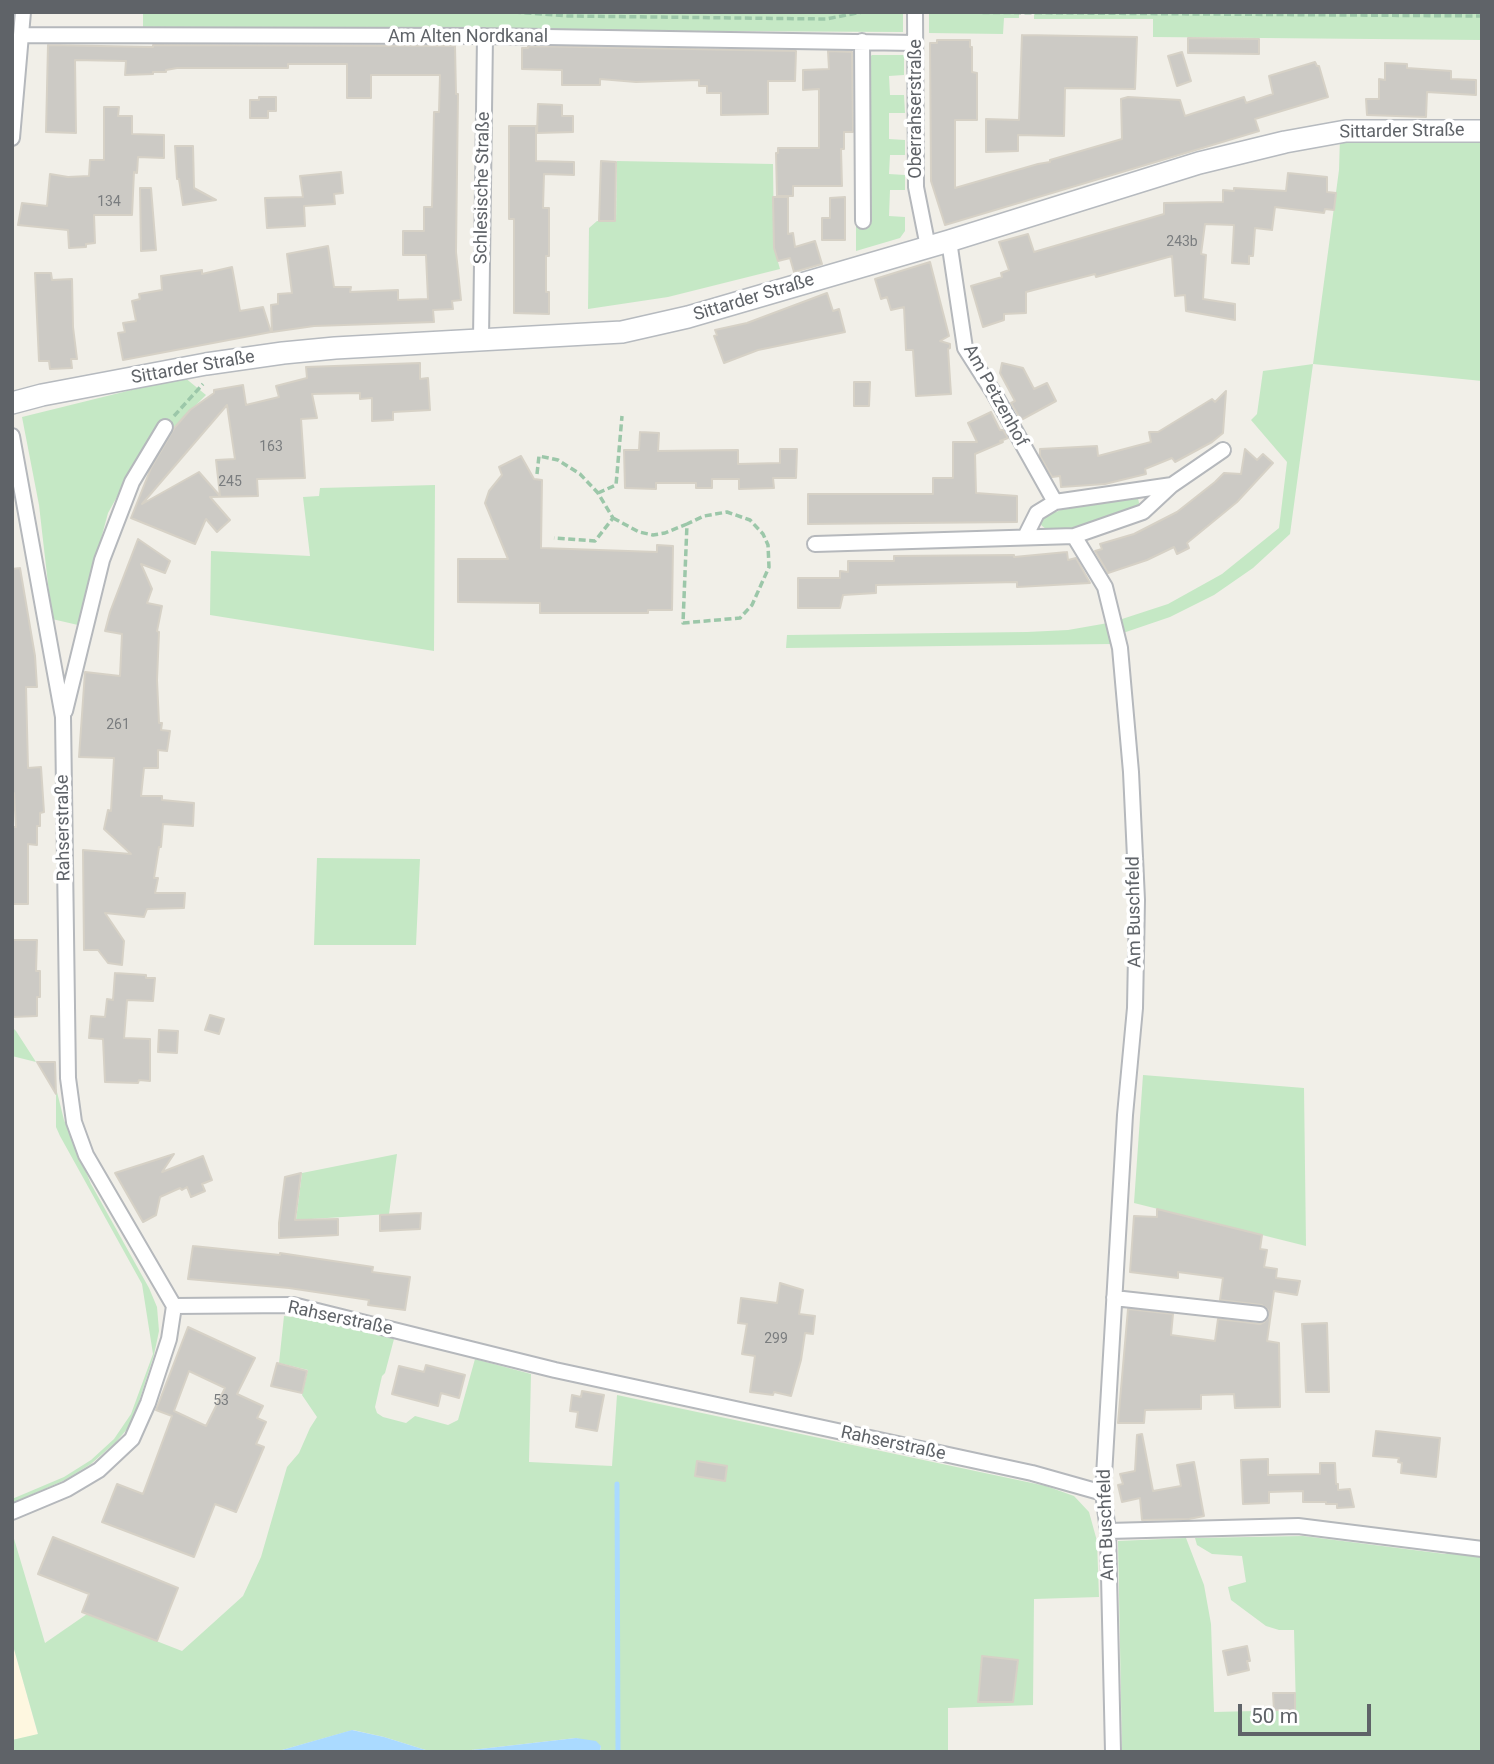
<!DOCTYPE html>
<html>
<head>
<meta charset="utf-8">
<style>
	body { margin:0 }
	#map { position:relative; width:1494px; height:1764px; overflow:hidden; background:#f1efe8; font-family:Roboto,sans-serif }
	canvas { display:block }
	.frame { position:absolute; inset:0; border:14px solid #5f6368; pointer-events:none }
	.scale { position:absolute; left:1238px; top:1704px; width:133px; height:32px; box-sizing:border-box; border:4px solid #5f6368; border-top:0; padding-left:9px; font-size:21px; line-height:24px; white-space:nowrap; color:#5f6368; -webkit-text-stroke:5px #fff; paint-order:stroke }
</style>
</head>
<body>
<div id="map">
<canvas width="1494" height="1764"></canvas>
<div class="frame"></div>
<div class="scale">50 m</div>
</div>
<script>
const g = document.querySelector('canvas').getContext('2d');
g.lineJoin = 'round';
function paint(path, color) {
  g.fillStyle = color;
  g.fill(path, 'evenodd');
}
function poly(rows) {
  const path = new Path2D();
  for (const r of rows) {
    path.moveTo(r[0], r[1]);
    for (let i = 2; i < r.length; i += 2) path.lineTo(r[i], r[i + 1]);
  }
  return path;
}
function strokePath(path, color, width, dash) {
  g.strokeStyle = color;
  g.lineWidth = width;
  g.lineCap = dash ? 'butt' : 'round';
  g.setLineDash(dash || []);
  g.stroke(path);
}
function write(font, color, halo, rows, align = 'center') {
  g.font = font + ' Roboto,sans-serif';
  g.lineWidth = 7;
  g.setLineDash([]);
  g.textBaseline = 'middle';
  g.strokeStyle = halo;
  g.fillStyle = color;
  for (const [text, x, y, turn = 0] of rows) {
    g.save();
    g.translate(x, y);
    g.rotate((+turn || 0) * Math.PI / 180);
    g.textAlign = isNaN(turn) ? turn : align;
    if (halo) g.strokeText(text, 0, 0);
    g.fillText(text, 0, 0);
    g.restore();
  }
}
const commercial = poly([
	[12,1642,38,1735,12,1740]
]);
const green = poly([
	[143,12,903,12,903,32,143,28],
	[929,12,1019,12,1019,18,1004,18,1003,34,929,33],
	[1034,12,1482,12,1482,40,1153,37,1153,19,1034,19],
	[872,55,904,55,904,75,889,76,890,95,904,95,905,113,889,113,889,139,905,140,905,155,890,155,889,174,905,175,905,190,890,190,889,216,905,217,905,231,900,238,856,251,856,224,869,223,867,59],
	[1340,137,1482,140,1482,381,1313,364,1290,534,1253,568,1214,595,1170,617,1123,633,1119,620,1168,604,1222,574,1279,528,1287,462,1251,420,1257,414,1263,371,1313,364,1339,170],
	[617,161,773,164,774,248,780,269,668,297,588,309,589,228,597,221,616,221],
	[184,377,206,395,172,429,158,423,108,513,78,625,52,619,39,505,22,417],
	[435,485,434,651,210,615,211,551,310,556,303,497,319,496,320,488],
	[1138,498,1140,508,1077,529,1056,532,1047,530,1041,525,1042,516,1054,507,1056,512,1065,508],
	[1108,623,1111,644,786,648,787,635,1027,632,1068,630],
	[317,858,420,859,416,945,314,945],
	[12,1027,16,1031,36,1062,12,1056],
	[1143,1075,1304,1088,1306,1246,1134,1203],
	[56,1088,64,1120,91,1184,149,1288,157,1307,159,1331,154,1355,135,1414,129,1427,116,1442,91,1464,65,1480,12,1503,12,1499,64,1477,91,1460,114,1439,131,1414,153,1354,142,1284,60,1136,56,1127],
	[397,1154,389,1214,296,1220,302,1173],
	[284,1316,319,1320,394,1339,385,1373,382,1376,375,1407,377,1413,383,1417,406,1423,415,1416,448,1425,458,1420,475,1359,531,1374,529,1462,612,1466,617,1395,1046,1486,1074,1496,1089,1512,1097,1541,1099,1597,1034,1599,1033,1705,948,1708,948,1752,600,1752,601,1746,576,1738,454,1752,432,1752,384,1737,353,1730,275,1752,12,1752,12,1740,38,1734,12,1642,12,1532,45,1643,87,1614,182,1651,243,1596,261,1557,287,1467,299,1453,310,1428,317,1417,302,1395,308,1370,279,1363],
	[1303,1536,1445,1554,1452,1551,1482,1555,1482,1752,1122,1752,1118,1541,1186,1538,1204,1585,1211,1624,1214,1712,1296,1710,1294,1630,1279,1630,1266,1626,1231,1600,1228,1587,1246,1582,1242,1556,1212,1554,1197,1545,1195,1538]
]);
const water = poly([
	[352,1730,384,1737,432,1752,275,1752],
	[576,1738,596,1741,601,1746,600,1752,454,1752]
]);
const stream = poly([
	[617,1484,618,1752]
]);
const building = poly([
	[1022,35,1137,37,1135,89,1065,88,1064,136,1018,135,1018,151,986,152,986,119,1019,120,1022,35],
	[1188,38,1259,39,1259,54,1188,53,1188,38],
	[937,40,970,40,970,47,972,47,972,72,977,73,977,120,955,120,955,188,1038,164,1050,162,1050,160,1122,139,1121,99,1128,97,1180,100,1185,116,1244,97,1246,103,1273,94,1269,76,1315,62,1317,66,1319,66,1328,97,1255,119,1259,131,945,225,931,181,930,43,937,43,937,40],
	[48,45,153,47,153,45,455,46,456,94,458,94,456,252,461,300,452,301,453,309,433,310,434,322,314,326,272,332,271,305,278,304,278,294,292,293,287,254,328,246,334,287,351,287,350,292,398,290,398,300,428,299,426,255,403,255,403,231,424,231,424,207,432,207,434,112,439,112,440,75,371,75,371,98,347,98,347,64,288,64,288,68,177,68,166,70,166,72,153,72,153,74,125,75,126,61,75,60,76,133,46,132,48,45],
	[528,46,796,51,795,81,768,81,768,114,721,115,721,93,707,93,707,86,699,86,699,80,636,82,600,79,600,85,562,85,562,70,522,69,522,48,528,48,528,46],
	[828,51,852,52,853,132,844,132,844,149,841,149,842,186,793,186,793,196,777,196,776,153,778,153,778,148,819,148,819,89,803,90,803,70,829,69,828,51],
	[1182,52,1191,81,1177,86,1168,56,1182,52],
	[1385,63,1407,64,1407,68,1451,71,1451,79,1476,80,1476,95,1427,92,1426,117,1367,115,1366,99,1379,99,1379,79,1385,80,1385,63],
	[259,97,276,97,276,111,268,111,268,118,250,118,250,100,259,100,259,97],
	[538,104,562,105,562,116,573,116,573,132,537,133,538,104],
	[104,107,119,107,118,116,132,116,132,134,164,135,164,158,138,157,137,173,134,172,132,215,94,215,95,243,86,244,86,247,69,248,68,230,18,225,22,203,47,206,50,174,68,177,89,176,90,160,104,160,104,107],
	[509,126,536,126,536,161,574,162,574,175,544,174,543,208,549,208,549,256,546,256,546,292,549,292,549,314,514,313,514,219,509,219,509,126],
	[175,146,193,146,194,188,216,200,183,205,179,179,177,179,175,146],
	[601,161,616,162,615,221,599,221,601,161],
	[341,172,343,193,334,194,335,204,304,206,305,226,267,228,265,198,303,197,300,176,341,172],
	[1288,173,1327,177,1327,192,1336,193,1334,210,1325,209,1324,213,1275,207,1272,230,1255,228,1253,256,1249,256,1249,264,1232,263,1234,225,1205,224,1201,254,1206,255,1203,299,1235,304,1235,320,1186,311,1185,295,1175,296,1172,256,1096,277,1095,274,1026,292,1026,313,1004,314,1004,320,983,327,971,286,1002,277,1001,273,1009,270,999,242,1028,234,1034,252,1164,214,1164,203,1223,202,1223,190,1234,191,1234,188,1286,191,1288,173],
	[140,188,151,188,156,250,141,251,140,188],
	[773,197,788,197,788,234,793,233,795,247,815,241,822,264,794,272,790,258,778,261,774,248,773,197],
	[845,197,845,240,822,240,822,218,830,218,830,198,845,197],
	[930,262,949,336,940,341,950,344,950,348,948,349,951,394,916,396,913,350,906,350,904,307,891,310,887,297,881,299,875,279,930,262],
	[232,267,240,311,263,307,271,332,123,360,118,333,125,332,123,323,136,321,132,301,140,299,139,294,162,290,161,276,202,270,202,274,232,267],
	[35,273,51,273,52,280,72,279,73,327,77,359,71,359,72,368,50,369,49,361,39,361,35,273],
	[827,293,833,311,839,309,845,332,758,350,724,363,714,336,717,335,715,330,747,323,827,293],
	[420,363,420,379,428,378,430,410,393,412,393,420,372,421,372,398,360,399,360,393,312,394,317,418,301,419,305,478,257,479,258,496,210,497,230,520,217,532,206,519,195,544,131,518,151,468,175,427,190,410,214,393,214,390,243,385,246,405,279,397,276,386,307,378,306,367,420,363],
	[227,405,235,459,216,460,220,496,199,472,142,504,227,405],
	[1002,363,1023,368,1034,389,1047,383,1056,401,1021,420,1011,403,1015,401,1000,373,1002,363],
	[854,382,870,382,869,406,854,406,854,382],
	[1226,391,1223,433,1212,442,1175,462,1172,458,1145,469,1146,474,1105,484,1061,487,1060,476,1052,477,1040,456,1040,449,1097,446,1098,456,1151,442,1149,432,1158,432,1212,399,1215,402,1226,391],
	[991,412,1000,430,1003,430,1008,438,1000,441,1003,442,975,454,976,493,1017,496,1017,522,808,524,808,494,933,494,933,478,953,478,953,442,977,442,968,423,991,412],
	[640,432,659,433,658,451,738,450,738,464,780,463,780,449,797,449,796,478,773,478,774,488,739,489,739,479,712,479,712,488,696,488,696,483,656,483,656,489,625,488,624,450,639,450,640,432],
	[1245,449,1257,460,1263,454,1273,463,1237,502,1187,543,1189,548,1177,554,1174,547,1147,560,1108,573,1095,551,1102,549,1100,544,1134,534,1177,512,1215,482,1224,473,1241,474,1245,449],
	[521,456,534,479,542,480,541,548,657,552,657,545,673,546,672,610,648,610,648,613,540,613,540,603,458,602,458,559,508,559,485,503,489,491,502,475,499,467,521,456],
	[138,539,170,561,165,573,141,564,152,589,147,603,162,606,157,631,159,632,157,680,159,723,162,723,161,730,170,731,167,751,158,750,158,768,144,768,141,796,162,796,162,800,194,803,193,826,163,824,161,847,159,847,154,878,158,878,155,893,185,893,184,908,147,909,144,917,105,913,124,941,122,965,108,963,98,950,84,950,83,850,131,854,104,829,108,810,111,811,114,758,79,757,85,672,120,676,122,634,105,631,110,612,138,539],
	[1067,552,1068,560,1076,558,1090,583,1017,587,1017,582,876,585,876,593,843,595,840,608,798,608,798,578,840,578,840,571,848,572,848,561,894,561,894,556,1014,555,1014,557,1067,552],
	[20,568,35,656,37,687,26,687,28,768,41,767,44,812,40,813,40,826,37,826,37,845,28,844,28,904,12,904,12,827,16,827,14,793,12,793,12,569,20,568],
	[12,940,37,940,36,971,40,971,40,997,37,997,37,1016,12,1017,12,940],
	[115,973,146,975,146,978,155,978,153,1001,127,1000,124,1038,150,1039,150,1081,139,1080,138,1083,105,1082,103,1039,89,1038,91,1016,105,1017,107,999,113,1000,115,973],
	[210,1015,224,1019,219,1034,205,1030,210,1015],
	[159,1030,178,1031,177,1053,158,1052,159,1030],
	[37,1062,55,1062,56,1094,37,1062],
	[174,1154,162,1172,203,1156,212,1180,202,1184,205,1191,191,1197,187,1187,182,1190,180,1188,160,1197,156,1215,143,1222,115,1173,174,1154],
	[301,1173,295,1220,338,1219,338,1235,279,1238,279,1223,285,1177,301,1173],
	[1157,1209,1262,1235,1260,1249,1267,1250,1264,1267,1277,1269,1276,1278,1300,1281,1297,1295,1274,1291,1267,1341,1279,1343,1280,1407,1235,1408,1234,1394,1201,1395,1201,1409,1145,1410,1144,1423,1118,1423,1128,1309,1173,1314,1171,1335,1215,1341,1218,1319,1260,1324,1264,1322,1269,1316,1268,1310,1262,1305,1220,1300,1223,1278,1178,1272,1178,1278,1130,1272,1134,1216,1157,1217,1157,1209],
	[421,1213,420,1229,380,1231,380,1215,421,1213],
	[193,1246,280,1255,280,1253,373,1267,372,1272,410,1277,405,1310,368,1305,369,1300,289,1288,188,1279,193,1246],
	[780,1283,803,1290,799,1314,815,1316,813,1334,805,1333,801,1360,791,1396,774,1392,773,1395,750,1392,755,1356,742,1354,747,1324,738,1323,741,1298,777,1303,780,1283],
	[1327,1323,1329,1392,1306,1392,1302,1324,1327,1323],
	[188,1327,255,1358,237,1394,263,1406,257,1418,266,1422,256,1444,264,1447,236,1512,215,1504,194,1557,102,1522,117,1484,143,1494,172,1416,156,1410,188,1327],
	[189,1371,225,1388,206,1426,174,1411,189,1371],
	[277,1363,307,1371,302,1393,271,1386,277,1363],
	[426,1365,465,1375,459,1398,441,1393,438,1406,392,1394,399,1366,424,1372,426,1365],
	[582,1391,604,1395,597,1431,576,1427,578,1412,570,1411,572,1395,581,1397,582,1391],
	[1376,1431,1440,1438,1436,1477,1401,1473,1402,1463,1398,1462,1399,1458,1373,1456,1376,1431],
	[1142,1434,1153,1491,1181,1486,1177,1465,1194,1462,1204,1516,1189,1519,1142,1520,1140,1498,1122,1502,1118,1485,1123,1484,1120,1474,1135,1471,1137,1435,1142,1434],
	[1268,1459,1268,1475,1320,1474,1320,1463,1335,1463,1336,1484,1338,1484,1338,1490,1350,1489,1354,1507,1337,1508,1337,1504,1326,1504,1326,1502,1303,1502,1303,1491,1269,1492,1269,1503,1243,1504,1241,1460,1268,1459],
	[697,1461,727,1466,725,1481,695,1476,697,1461],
	[53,1537,178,1588,157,1641,82,1612,89,1594,38,1574,53,1537],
	[1247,1646,1250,1661,1247,1661,1249,1670,1228,1675,1223,1651,1247,1646],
	[982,1656,1018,1660,1013,1702,978,1702,982,1656],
	[1273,1693,1295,1693,1295,1710,1274,1710,1273,1693]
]);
const path = poly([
	[514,12,568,16,826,19,862,12],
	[930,12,1482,16],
	[174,416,203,384],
	[537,474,539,456,558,460,580,474,598,493,613,518,595,541,554,538],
	[598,493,616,485,622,416],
	[613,518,639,532,653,535,665,533,687,524,683,623,740,618,752,605,769,567,768,545,763,534,750,520,727,512,704,516,687,524]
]);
const street = poly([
	[915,12,916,187,928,247],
	[21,35,485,36,915,43],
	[862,41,863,221],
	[12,138,23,12],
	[949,241,965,348,995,395,1055,502],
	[481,339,485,36],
	[12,436,63,717,68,1078,74,1122,86,1155,174,1306],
	[1074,536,1105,587,1120,648,1131,772,1137,900,1135,1008,1125,1115,1103,1493,1108,1531,1113,1752],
	[1025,537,1037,513,1055,502,1172,485,1223,450],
	[815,544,1074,536,1143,512,1172,485],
	[65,711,102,560,132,482,165,427],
	[1114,1298,1260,1314],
	[174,1306,293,1305,555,1370,1032,1473,1103,1493],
	[12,1512,67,1489,99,1470,132,1439,148,1403,169,1339,174,1306],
	[1108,1531,1298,1526,1482,1549]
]);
const secondary = poly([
	[12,403,42,395,206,364,283,353,335,348,622,332,688,317,949,241,1199,163,1285,142,1346,131,1482,131]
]);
const numberNames = [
	["134",109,202],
	["243b",1182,242],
	["163",271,447],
	["245",230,482],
	["261",118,725],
	["299",776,1339],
	["53",221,1401]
];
const streetNames = [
	["Am Alten Nordkanal",468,37],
	["Oberrahserstraße",916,109,-90],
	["Sittarder Straße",1402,132,-1],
	["Schlesische Straße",483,188,-89],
	["Sittarder Straße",754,298,-17],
	["Sittarder Straße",193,368,-10],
	["Am Petzenhof",995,396,61],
	["Rahserstraße",64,828,-91],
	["Am Buschfeld",1135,912,-91],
	["Rahserstraße",340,1319,12],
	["Rahserstraße",893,1444,12],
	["Am Buschfeld",1107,1525,-92]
];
paint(commercial, '#fef7e0');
paint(green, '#c5e8c5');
paint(water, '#aadaff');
strokePath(stream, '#aadaff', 5);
paint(building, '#cccac5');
strokePath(building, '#d6d1c6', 2);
strokePath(street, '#b5b8bc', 18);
strokePath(secondary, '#b6babf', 24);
strokePath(path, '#9cc7a9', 3.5, [7, 3.5]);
strokePath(street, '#fff', 14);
strokePath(secondary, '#fff', 21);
write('14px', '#7a7d7f', null, numberNames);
write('18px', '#5f6368', '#fff', streetNames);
</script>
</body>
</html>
